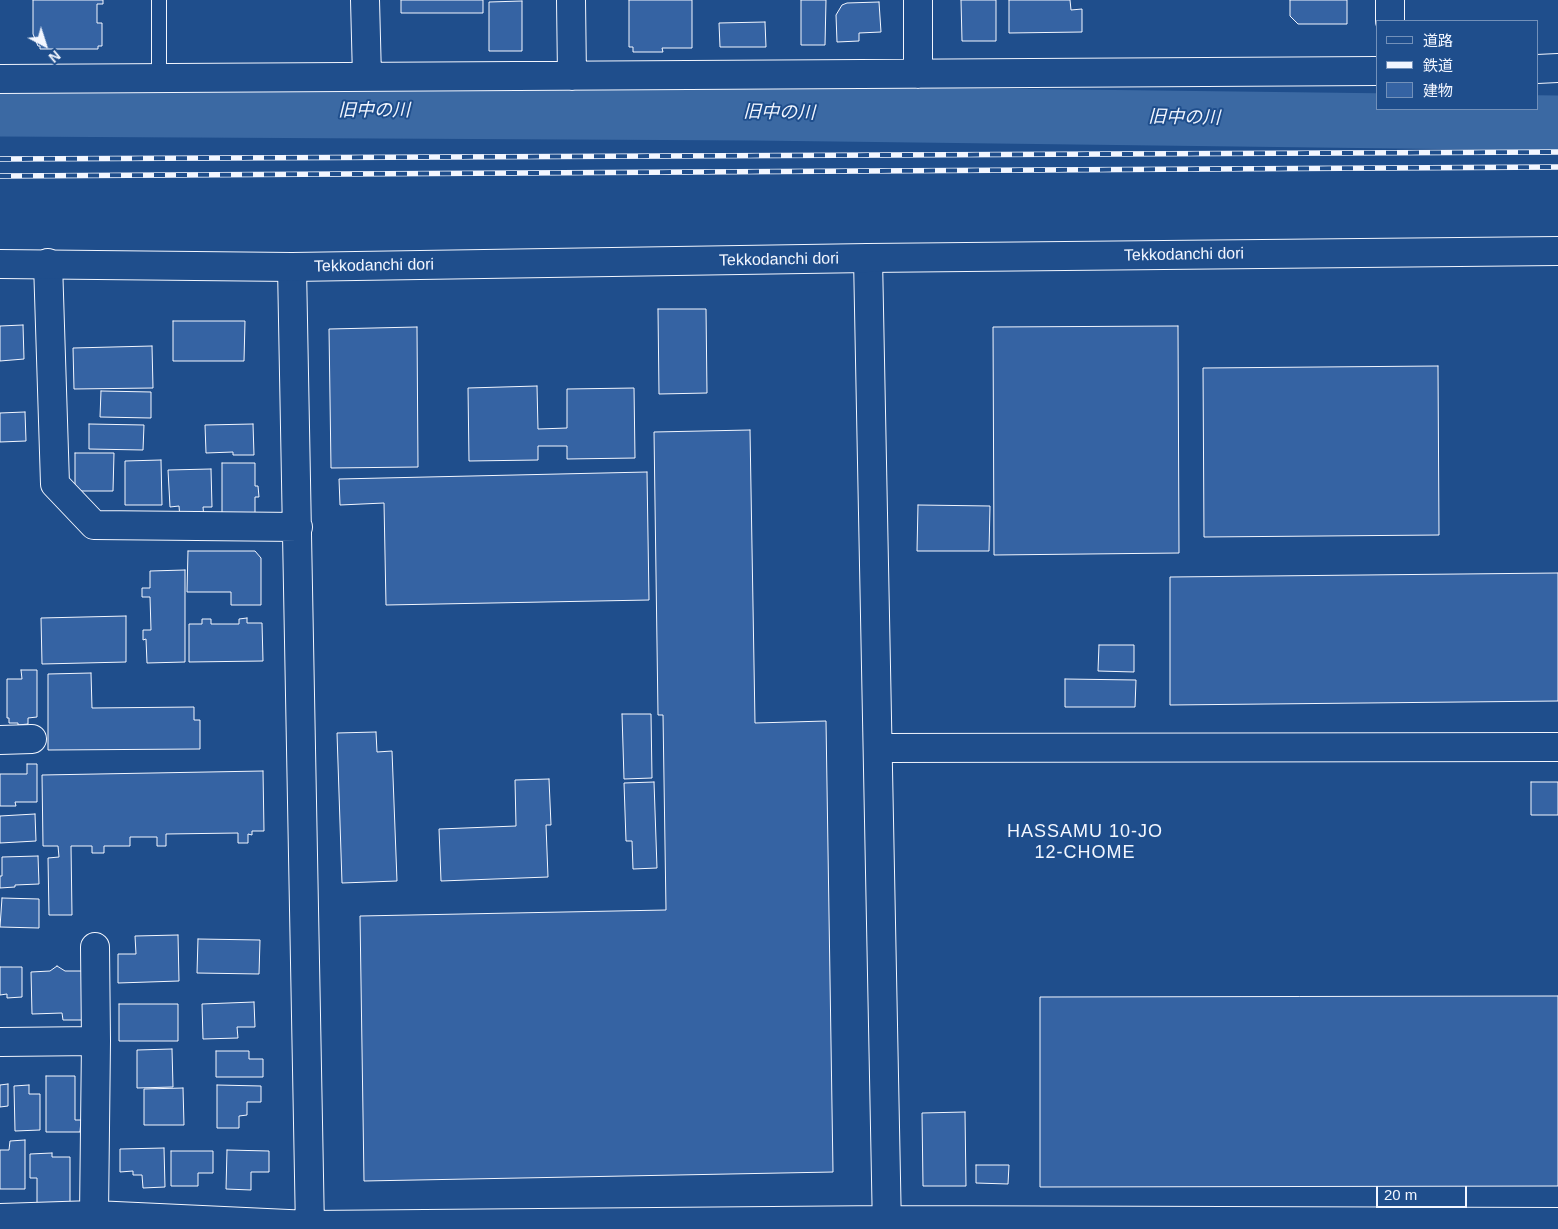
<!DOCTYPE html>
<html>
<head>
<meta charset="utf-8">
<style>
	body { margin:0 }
	#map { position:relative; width:1558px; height:1229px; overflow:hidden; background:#1f4e8c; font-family:Arial,"Noto Sans JP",sans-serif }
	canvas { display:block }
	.legend { position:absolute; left:1376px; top:20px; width:162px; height:90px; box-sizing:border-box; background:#1f4e8c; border:1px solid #7391ba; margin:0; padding:6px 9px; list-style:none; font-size:15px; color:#f2f6ff }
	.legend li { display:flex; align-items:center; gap:10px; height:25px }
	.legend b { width:25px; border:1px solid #7391ba }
	.north { position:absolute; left:20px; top:20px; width:50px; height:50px; -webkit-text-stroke:4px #1f4e8c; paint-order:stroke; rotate:140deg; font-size:14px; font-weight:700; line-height:20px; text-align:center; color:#f2f6ff }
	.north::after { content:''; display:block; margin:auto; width:18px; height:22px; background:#f2f6ff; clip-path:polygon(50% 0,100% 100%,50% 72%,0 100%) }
	.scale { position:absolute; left:1376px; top:1186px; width:91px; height:22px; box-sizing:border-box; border:2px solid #f2f6ff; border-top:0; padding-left:6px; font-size:15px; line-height:18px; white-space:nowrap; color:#f2f6ff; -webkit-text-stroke:4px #1f4e8c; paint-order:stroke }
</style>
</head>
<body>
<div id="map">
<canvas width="1558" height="1229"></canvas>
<ul class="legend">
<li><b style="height:6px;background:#1f4e8c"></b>道路</li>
<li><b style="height:6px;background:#f2f6ff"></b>鉄道</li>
<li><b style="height:14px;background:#3563a3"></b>建物</li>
</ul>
<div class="north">N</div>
<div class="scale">20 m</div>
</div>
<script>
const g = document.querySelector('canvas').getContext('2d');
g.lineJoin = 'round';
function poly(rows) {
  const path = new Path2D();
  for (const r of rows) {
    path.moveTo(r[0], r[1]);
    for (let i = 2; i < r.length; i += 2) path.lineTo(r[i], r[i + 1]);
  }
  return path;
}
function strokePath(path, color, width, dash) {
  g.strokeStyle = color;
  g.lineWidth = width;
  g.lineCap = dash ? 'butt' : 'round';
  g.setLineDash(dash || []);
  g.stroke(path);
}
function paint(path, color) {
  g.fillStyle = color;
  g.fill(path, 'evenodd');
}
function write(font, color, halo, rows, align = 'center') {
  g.font = font + ' Arial,"Noto Sans JP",sans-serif';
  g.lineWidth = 4;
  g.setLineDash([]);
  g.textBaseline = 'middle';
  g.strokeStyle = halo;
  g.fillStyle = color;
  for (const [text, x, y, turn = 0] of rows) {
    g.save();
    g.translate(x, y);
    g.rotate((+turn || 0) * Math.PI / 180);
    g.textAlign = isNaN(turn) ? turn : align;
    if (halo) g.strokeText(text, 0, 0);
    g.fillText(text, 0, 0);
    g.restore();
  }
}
const river = poly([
	[0,109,754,113,1558,123]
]);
const building = poly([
	[33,0,103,0,103,4,97,4,97,23,102,23,102,46,98,46,98,49,40,49,40,46,38,46,33,34,33,0],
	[401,0,483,0,483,13,401,13,401,0],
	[629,0,692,0,692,48,662,48,663,52,633,52,633,47,629,47,629,0],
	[801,0,826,0,825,45,801,45,801,0],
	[961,0,996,0,996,41,962,41,961,0],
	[1009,0,1070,0,1071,10,1082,9,1082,32,1009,33,1009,0],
	[1290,0,1347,0,1347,24,1298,24,1290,16,1290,0],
	[522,1,522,51,489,51,489,2,522,1],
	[879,2,881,32,859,33,859,41,837,42,836,15,842,5,847,3,879,2],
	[765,22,766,47,720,47,719,23,765,22],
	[658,309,706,309,707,393,659,394,658,309],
	[173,321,245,321,244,361,173,361,173,321],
	[23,325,24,359,0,361,0,326,23,325],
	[1178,326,1179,553,994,555,993,327,1178,326],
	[417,327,418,467,331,468,329,329,417,327],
	[152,346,153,388,74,389,73,348,152,346],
	[1438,366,1439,535,1204,537,1203,368,1438,366],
	[537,386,538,429,567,428,567,389,634,388,635,458,567,459,567,446,538,446,538,460,469,461,468,388,537,386],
	[101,391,151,392,151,418,100,417,101,391],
	[25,412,26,441,0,442,0,413,25,412],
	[89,424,144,425,143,450,89,449,89,424],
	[253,424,254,455,233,455,233,452,206,453,205,425,253,424],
	[750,430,755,723,826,721,833,1172,364,1181,360,916,666,910,663,715,658,715,654,432,750,430],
	[75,453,114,453,113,491,75,491,75,453],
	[161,460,162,505,125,505,125,461,161,460],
	[222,463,255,463,255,486,258,486,259,497,255,497,255,519,222,519,222,463],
	[211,469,212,507,203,507,204,518,180,519,179,506,170,507,168,470,211,469],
	[647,472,649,600,386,605,384,503,340,505,339,479,647,472],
	[918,505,990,506,989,551,917,551,918,505],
	[188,551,255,551,261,558,261,605,231,605,231,592,187,592,188,551],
	[185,570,185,662,147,663,146,639,143,640,143,630,151,630,150,597,142,597,142,588,150,588,150,571,185,570],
	[1558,573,1558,701,1170,705,1170,577,1558,573],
	[126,616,126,662,42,664,41,618,126,616],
	[247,618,247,623,262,623,263,661,189,662,189,624,202,624,202,619,211,619,211,624,239,624,239,619,247,618],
	[1099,645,1134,645,1134,672,1098,671,1099,645],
	[21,670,37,670,37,717,28,718,28,724,18,725,18,723,9,723,9,718,7,718,7,679,22,679,21,670],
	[91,673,92,708,194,707,194,720,200,720,200,749,48,750,48,674,91,673],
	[1065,679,1136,680,1135,707,1065,707,1065,679],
	[622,714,651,714,652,778,624,779,622,714],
	[376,732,377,752,392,751,397,881,342,883,337,733,376,732],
	[27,764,37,764,37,802,15,802,16,806,0,806,0,774,27,774,27,764],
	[263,771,264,831,252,831,252,835,248,834,248,843,238,843,238,833,166,834,166,846,157,846,157,837,130,837,130,846,104,846,104,853,92,853,92,846,71,846,72,915,49,915,48,858,59,857,58,846,43,846,42,775,263,771],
	[549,779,551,825,546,825,548,877,441,881,439,829,516,826,515,780,549,779],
	[654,782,657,868,633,869,632,841,626,841,624,783,654,782],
	[1531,782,1558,782,1558,815,1531,815,1531,782],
	[35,814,36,841,0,843,0,816,35,814],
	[38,856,39,884,15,885,15,887,0,888,0,876,2,876,2,857,38,856],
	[2,898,39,899,39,928,0,927,2,898],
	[178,935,179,981,118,983,118,954,136,954,135,936,178,935],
	[198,939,260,940,259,974,197,973,198,939],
	[57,966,65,971,84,971,85,1017,82,1020,63,1020,62,1013,32,1014,31,972,50,971,57,966],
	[0,967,22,967,22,997,7,998,7,994,0,995,0,967],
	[1558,996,1558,1186,1040,1187,1040,997,1558,996],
	[254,1002,255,1027,237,1027,238,1038,203,1039,202,1004,254,1002],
	[119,1004,178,1004,178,1041,119,1041,119,1004],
	[172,1049,173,1087,137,1088,137,1050,172,1049],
	[216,1051,249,1051,249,1059,263,1059,263,1077,216,1077,216,1051],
	[46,1076,75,1076,75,1120,81,1120,80,1132,46,1132,46,1076],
	[8,1084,8,1106,0,1107,0,1085,8,1084],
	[29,1085,29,1094,40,1094,40,1130,15,1131,14,1086,29,1085],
	[217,1085,261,1086,261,1102,247,1102,247,1115,239,1116,239,1128,217,1128,217,1085],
	[183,1088,184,1125,144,1125,144,1089,183,1088],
	[965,1112,966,1186,923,1186,922,1113,965,1112],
	[25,1140,25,1189,0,1189,0,1150,9,1150,10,1141,25,1140],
	[164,1148,165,1187,143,1188,142,1175,133,1175,133,1171,120,1172,120,1149,164,1148],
	[227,1150,269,1151,269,1172,251,1172,251,1190,226,1189,227,1150],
	[171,1151,213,1151,213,1173,198,1173,198,1186,171,1186,171,1151],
	[52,1153,52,1157,70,1157,70,1202,37,1203,37,1178,30,1178,30,1154,52,1153],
	[976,1165,1009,1165,1008,1184,976,1183,976,1165]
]);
const lane = poly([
	[159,0,159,78]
]);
const street = poly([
	[365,0,367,77],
	[571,0,572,76],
	[1390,0,1390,21],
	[1537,69,1558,68],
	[918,74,918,0],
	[0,79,1377,71],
	[868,258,887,1229],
	[48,263,55,484,94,525,298,527],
	[292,267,310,1229],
	[0,740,32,739],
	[878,748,1558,747],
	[0,1042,96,1041],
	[94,1215,96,1041,95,947],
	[0,1218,94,1215,310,1225,887,1220,1558,1222]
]);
const secondary = poly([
	[0,264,292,267,868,258,1558,251]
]);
const rail = poly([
	[0,159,1558,152],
	[0,176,1558,167]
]);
const streetNames = [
	["Tekkodanchi dori",1184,255,-1],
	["Tekkodanchi dori",779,260,-1],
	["Tekkodanchi dori",374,266,-1]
];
const waterNames = [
	["旧中の川",374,111],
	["旧中の川",779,113,1],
	["旧中の川",1184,118,1]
];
const neighbourhoodNames = [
	["HASSAMU 10-JO",1085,832],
	["12-CHOME",1085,853]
];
strokePath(river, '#3b69a3', 55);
paint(building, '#3563a3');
strokePath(building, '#f2f6ff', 1);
strokePath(lane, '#f2f6ff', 16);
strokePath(street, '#f2f6ff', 30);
strokePath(secondary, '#f2f6ff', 30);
strokePath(lane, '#1f4e8c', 14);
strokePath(street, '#1f4e8c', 28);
strokePath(secondary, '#1f4e8c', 28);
strokePath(rail, '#f2f6ff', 5.5);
strokePath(rail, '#1f4e8c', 4, [11]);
write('16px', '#f2f6ff', '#1f4e8c', streetNames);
write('italic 18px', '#f2f6ff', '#1f4e8c', waterNames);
g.letterSpacing = '1px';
write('18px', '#f2f6ff', '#1f4e8c', neighbourhoodNames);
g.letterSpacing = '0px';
</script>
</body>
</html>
